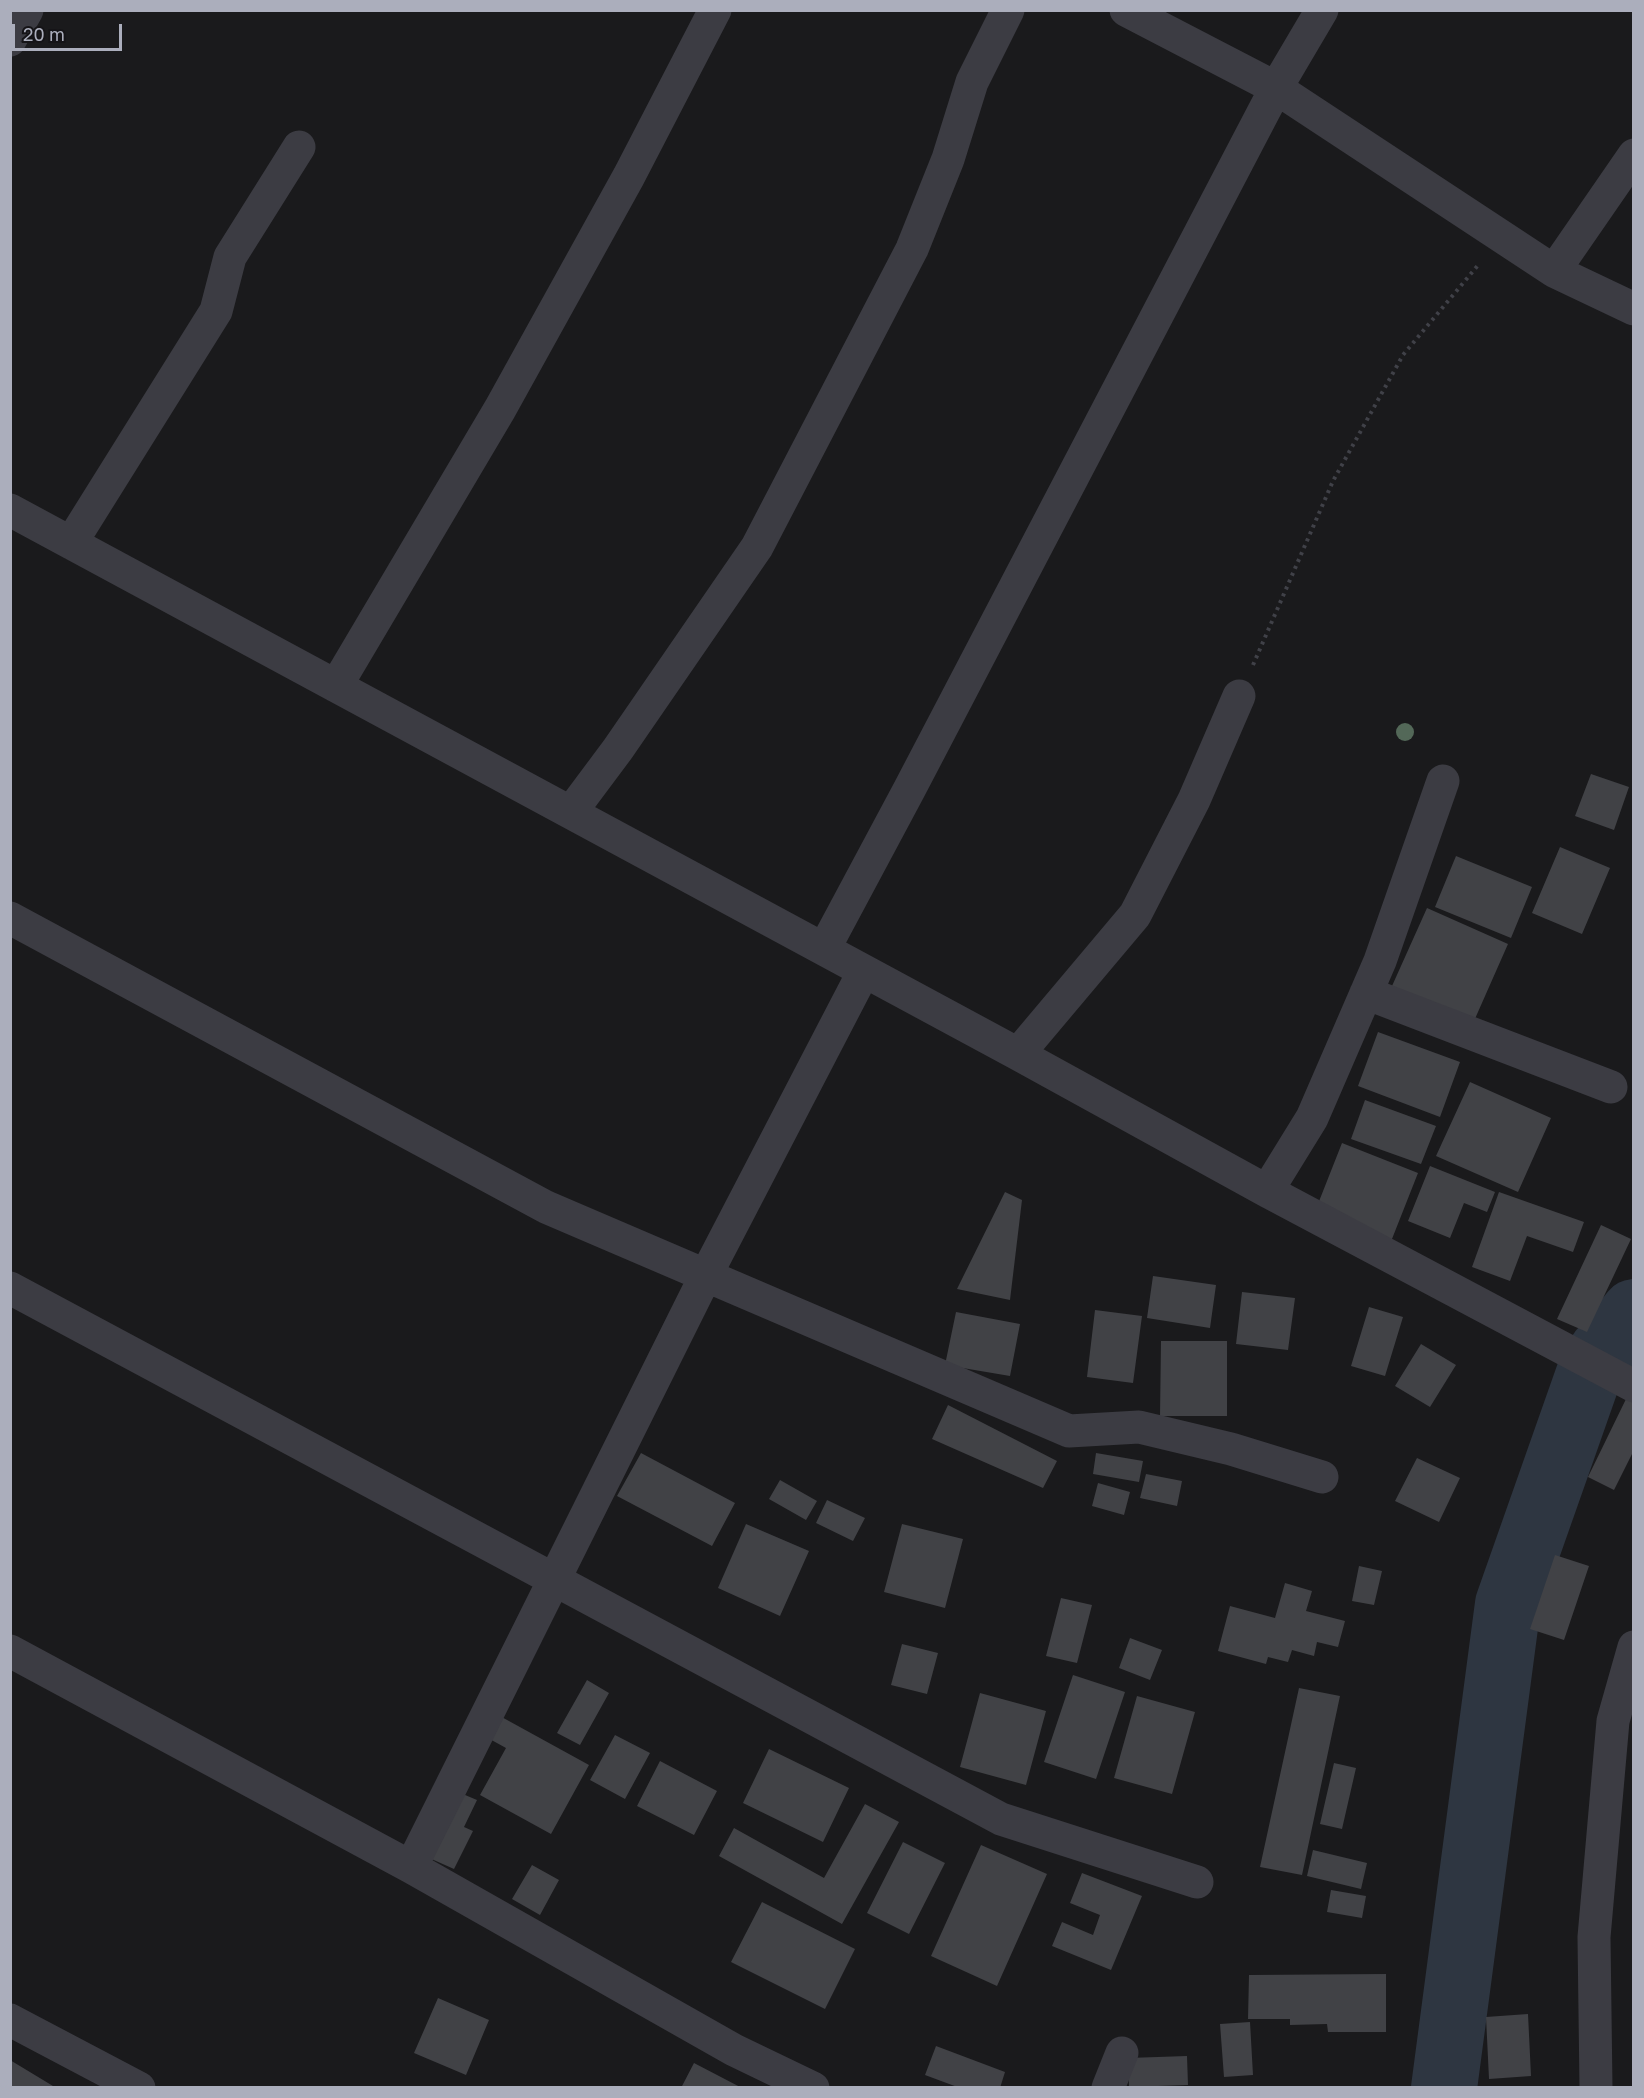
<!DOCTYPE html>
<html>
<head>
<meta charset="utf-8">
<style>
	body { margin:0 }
	#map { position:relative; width:1644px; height:2098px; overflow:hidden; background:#1a1a1c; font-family:"Golos Text",sans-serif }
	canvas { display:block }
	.frame { position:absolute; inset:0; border:12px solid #abaebc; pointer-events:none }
	.scale { position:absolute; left:12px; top:24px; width:110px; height:27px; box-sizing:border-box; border:3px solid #abaebc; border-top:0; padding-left:8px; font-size:18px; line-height:21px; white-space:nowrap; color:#abaebc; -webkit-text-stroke:4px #151417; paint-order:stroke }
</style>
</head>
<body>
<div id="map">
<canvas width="1644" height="2098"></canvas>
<div class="frame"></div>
<div class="scale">20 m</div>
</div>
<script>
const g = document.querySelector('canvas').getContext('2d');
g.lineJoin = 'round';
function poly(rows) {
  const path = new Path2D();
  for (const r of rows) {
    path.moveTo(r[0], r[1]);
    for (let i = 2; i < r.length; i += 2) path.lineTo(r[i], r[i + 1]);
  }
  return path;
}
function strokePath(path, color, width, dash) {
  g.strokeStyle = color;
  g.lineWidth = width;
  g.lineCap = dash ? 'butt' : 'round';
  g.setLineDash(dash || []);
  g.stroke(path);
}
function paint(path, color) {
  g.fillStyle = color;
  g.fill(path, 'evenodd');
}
const river = poly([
	[1601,1352,1634,1312],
	[1444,2088,1508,1604,1589,1374]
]);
const building = poly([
	[1591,774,1629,787,1614,830,1575,816],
	[1560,847,1610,868,1582,934,1532,913],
	[1456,856,1532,887,1511,938,1435,907],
	[1427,908,1508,944,1474,1021,1392,986],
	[1378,1032,1460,1062,1440,1117,1358,1086],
	[1470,1082,1551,1118,1518,1192,1436,1156],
	[1365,1100,1436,1126,1421,1164,1351,1139],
	[1342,1143,1418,1173,1390,1244,1314,1214],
	[1430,1166,1495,1192,1487,1212,1464,1203,1450,1238,1408,1221],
	[1005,1192,1022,1200,1010,1300,957,1289],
	[1499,1192,1584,1222,1573,1252,1527,1236,1510,1281,1472,1267],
	[1601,1225,1631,1239,1587,1332,1557,1319],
	[1153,1276,1216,1285,1210,1328,1147,1318],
	[1242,1292,1295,1298,1288,1350,1236,1344],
	[1369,1307,1403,1317,1385,1376,1351,1366],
	[1095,1310,1142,1316,1133,1383,1087,1377],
	[956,1312,1020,1324,1010,1376,945,1365],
	[1161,1341,1227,1341,1227,1416,1160,1416],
	[1421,1344,1456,1365,1430,1407,1395,1386],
	[1626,1399,1634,1402,1634,1450,1614,1490,1588,1477],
	[948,1405,1057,1461,1043,1488,932,1439],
	[641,1453,735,1503,712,1546,617,1496],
	[1096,1453,1143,1461,1139,1482,1093,1474],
	[1417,1458,1460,1478,1439,1522,1395,1501],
	[1146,1474,1182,1481,1177,1506,1140,1498],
	[780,1480,817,1501,806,1520,769,1499],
	[1098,1483,1130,1492,1124,1515,1092,1506],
	[827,1500,865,1518,853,1541,816,1523],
	[746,1524,809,1551,780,1616,718,1588],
	[902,1524,963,1539,945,1608,884,1592],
	[1555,1555,1589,1566,1564,1640,1530,1629],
	[1359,1566,1382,1571,1374,1605,1352,1601],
	[1285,1583,1312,1591,1306,1611,1345,1621,1338,1647,1317,1642,1314,1656,1292,1650,1288,1662,1268,1657,1266,1664,1218,1651,1230,1606,1275,1618],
	[1061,1598,1092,1605,1077,1663,1046,1656],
	[1130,1638,1162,1650,1150,1680,1119,1668],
	[902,1644,938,1653,927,1694,891,1685],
	[1073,1675,1125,1692,1096,1779,1044,1762],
	[587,1680,609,1693,580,1745,557,1733],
	[1299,1688,1340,1696,1302,1875,1260,1867],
	[980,1693,1046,1711,1026,1785,960,1767],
	[1137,1696,1195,1712,1172,1794,1114,1778],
	[498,1715,589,1765,551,1834,480,1795,506,1748,486,1737],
	[615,1735,650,1753,625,1799,590,1780],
	[769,1749,849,1788,823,1842,743,1803],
	[660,1761,717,1791,694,1835,637,1806],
	[1334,1763,1356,1768,1342,1829,1320,1824],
	[458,1792,477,1800,464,1827,473,1831,454,1869,427,1857],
	[865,1804,899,1822,842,1924,719,1856,734,1828,824,1878],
	[903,1842,945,1863,909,1934,867,1913],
	[981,1845,1047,1874,997,1986,931,1956],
	[1313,1850,1367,1863,1361,1889,1307,1876],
	[532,1865,559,1880,540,1915,512,1899],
	[1082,1873,1142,1896,1111,1970,1052,1946,1062,1922,1093,1935,1100,1915,1070,1903],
	[1331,1890,1366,1896,1362,1918,1327,1912],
	[762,1902,855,1949,825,2009,731,1962],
	[1386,1974,1386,2032,1328,2032,1327,2024,1290,2025,1290,2019,1248,2019,1249,1975],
	[438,1998,489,2020,466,2075,414,2053],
	[1528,2014,1531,2076,1489,2079,1486,2017],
	[1250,2022,1253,2075,1224,2077,1220,2024],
	[936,2046,1005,2072,1000,2088,960,2088,925,2075],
	[1187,2056,1188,2085,1129,2087,1128,2058],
	[10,2060,53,2086,52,2088,10,2088],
	[694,2063,742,2088,681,2088]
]);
const path = poly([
	[1253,665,1333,481,1403,355,1479,264]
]);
const minor = poly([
	[1126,10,1276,88,1554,271,1634,309],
	[10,40,27,10],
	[1554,271,1634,155],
	[10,510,1018,1054,1267,1191,1634,1386],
	[71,543,216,311,230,257,299,147],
	[336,686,500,409,629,176,715,10],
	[571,812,618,749,757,547,912,249,948,159,972,82,1008,10],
	[10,918,546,1207,1069,1431,1139,1427,1231,1449,1322,1477],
	[824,949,909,790,1276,88,1322,10],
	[1366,993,1611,1087],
	[1018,1054,1135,915,1194,800,1239,696],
	[1267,1191,1312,1118,1380,961,1443,781],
	[10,1288,1001,1819,1197,1882],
	[10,1651,411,1867,734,2050,813,2088],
	[411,1867,706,1275,864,971],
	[10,2020,139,2088],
	[1108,2088,1122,2053],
	[1596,2088,1594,1937,1613,1721,1634,1647]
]);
const trees = [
	[1405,732]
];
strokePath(river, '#2e3641', 66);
paint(building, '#414246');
strokePath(path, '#404148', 4, [3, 4.5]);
strokePath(minor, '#3c3c43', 33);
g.fillStyle = '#536858';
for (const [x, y] of trees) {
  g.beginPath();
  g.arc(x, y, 9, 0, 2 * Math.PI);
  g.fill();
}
</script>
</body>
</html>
